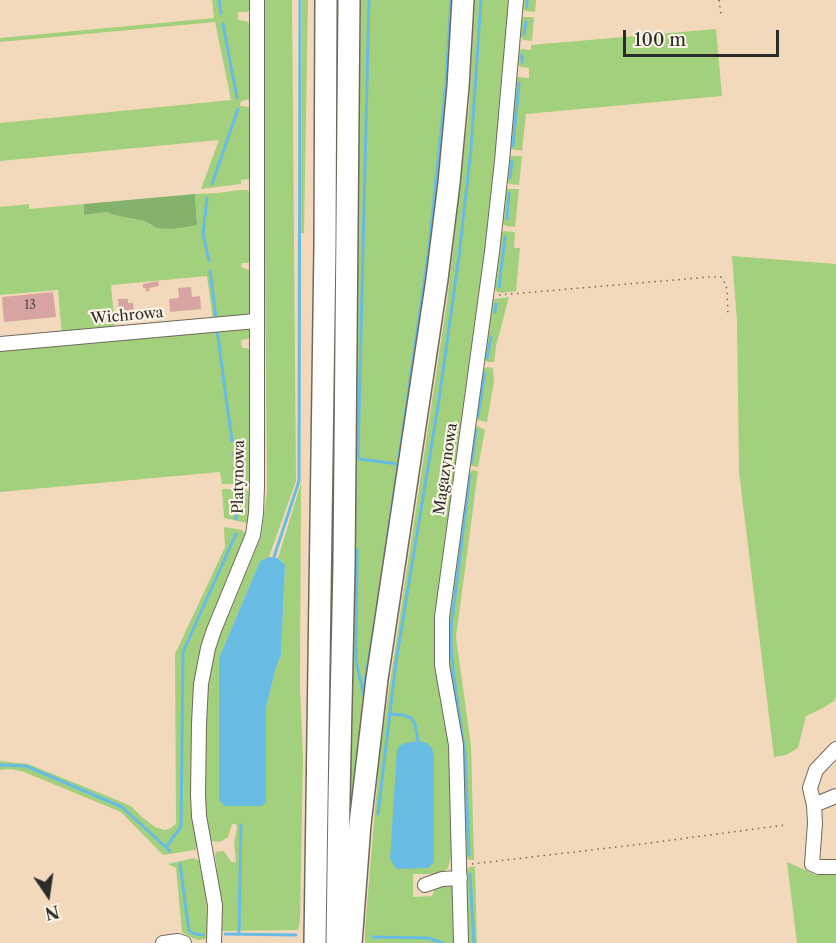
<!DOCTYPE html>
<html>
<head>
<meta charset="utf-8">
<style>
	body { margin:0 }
	#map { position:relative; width:836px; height:943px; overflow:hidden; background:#f3d9bb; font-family:"Libre Caslon Text",serif }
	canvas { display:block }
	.north { position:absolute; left:18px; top:865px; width:60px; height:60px; -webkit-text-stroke:4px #fcf5e5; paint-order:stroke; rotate:167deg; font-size:16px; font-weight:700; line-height:24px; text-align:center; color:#2b2b2b }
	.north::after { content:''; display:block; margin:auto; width:21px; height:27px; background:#2b2b2b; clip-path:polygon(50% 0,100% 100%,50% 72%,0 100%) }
	.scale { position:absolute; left:623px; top:30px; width:156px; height:27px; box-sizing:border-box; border:3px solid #2b2b2b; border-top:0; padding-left:8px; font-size:18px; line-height:21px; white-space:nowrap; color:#2b2b2b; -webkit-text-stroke:4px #fcf5e5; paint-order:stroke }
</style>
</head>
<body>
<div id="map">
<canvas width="836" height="943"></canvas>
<div class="north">N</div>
<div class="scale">100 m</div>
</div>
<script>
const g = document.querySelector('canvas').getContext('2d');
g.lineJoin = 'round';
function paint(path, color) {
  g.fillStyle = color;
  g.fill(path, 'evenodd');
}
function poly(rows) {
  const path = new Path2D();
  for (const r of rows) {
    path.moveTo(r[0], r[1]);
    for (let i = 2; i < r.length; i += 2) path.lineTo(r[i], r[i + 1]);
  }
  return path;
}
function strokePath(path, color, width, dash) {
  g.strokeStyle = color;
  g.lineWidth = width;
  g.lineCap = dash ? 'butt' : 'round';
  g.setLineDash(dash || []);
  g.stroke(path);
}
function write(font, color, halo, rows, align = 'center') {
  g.font = font + ' "Libre Caslon Text",serif';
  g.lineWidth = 4.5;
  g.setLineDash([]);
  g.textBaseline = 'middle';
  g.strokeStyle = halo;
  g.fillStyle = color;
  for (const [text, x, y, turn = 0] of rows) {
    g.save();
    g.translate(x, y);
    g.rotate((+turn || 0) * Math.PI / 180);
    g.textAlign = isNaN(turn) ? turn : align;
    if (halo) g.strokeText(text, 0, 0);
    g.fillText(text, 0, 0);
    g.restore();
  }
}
const green = poly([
	[212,0,250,0,250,9,247,12,238,12,238,20,246,21,250,24,250,99,241,101,240,106,250,107,250,178,249,179,241,180,241,184,201,189,219,140,0,161,0,123,231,100,215,22,0,42,0,38,214,18],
	[263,0,292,0,296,481,269,557,260,561,219,658,266,802,266,707,276,668,281,655,285,565,278,558,301,483,300,687,303,758,300,921,298,930,222,931,222,907,215,855,216,852,224,851,231,862,236,862,234,842,237,828,236,824,232,824,228,837,220,842,211,841,207,834,205,797,207,680,212,655,261,537,267,491],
	[302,0,308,0,304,233,301,233],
	[361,0,456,0,450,108,350,830],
	[475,0,510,0,490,218,436,609,435,654,438,687,446,728,449,755,452,853,448,868,443,872,433,874,413,874,413,897,432,896,436,886,449,884,452,886,453,891,454,943,365,943,365,929,380,750,447,301,469,107],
	[522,0,536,0,535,12,526,11,523,9,522,7],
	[522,17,534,17,532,41,523,40,520,35],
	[716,29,722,96,526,114,522,151,510,149,509,145,515,80,518,77,529,78,529,68,521,67,517,63,518,52,520,50,522,49,531,50,531,45],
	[511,156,522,156,519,185,510,184,507,182,508,159],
	[507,189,519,189,515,227,506,226,503,224,502,220,505,191],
	[240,190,247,190,251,193,251,261,248,263,242,263,241,267,251,271,251,313,249,316,213,322,207,276,111,285,115,331,62,336,58,290,0,295,0,207,29,204,29,209,84,204,84,215,107,212,114,215,144,221,150,225,173,229,197,224,195,194,217,193],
	[503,231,515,232,514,248,520,248,516,291,501,293,497,292,493,285,500,236],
	[732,256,836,264,836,697,834,701,821,709,806,716,798,748,786,755,774,757,739,472,737,322],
	[509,297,496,346,494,362,487,362,484,360,491,304,494,299],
	[246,326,251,329,251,336,247,339,241,340,242,348,247,348,251,352,250,482,248,484,222,484,220,472,0,492,0,348],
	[487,367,493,368,494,381,487,422,477,420,475,417,482,370],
	[477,426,485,430,478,467,472,466,470,465,469,460,474,427],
	[473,470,478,471,456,637,471,746,474,860,469,860,466,858,465,856,447,646,448,623,468,473],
	[222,489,245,489,251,493,249,520,247,523,224,518],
	[224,527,242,530,246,534,245,542,201,646,194,679,192,817,198,846,195,850,163,855,121,812,24,772,11,769,0,770,0,761,28,764,100,793,131,806,142,817,155,827,165,830,171,828,176,823,175,654,225,547],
	[194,858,199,861,206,896,208,930,207,939,198,940,190,937,182,932,176,868,168,864],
	[787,862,816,875,836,871,836,943,797,943],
	[475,866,477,943,467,943,466,870,470,867]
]);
const forest = poly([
	[195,194,197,225,173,229,157,228,144,221,114,215,107,212,84,215,84,204]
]);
const water = poly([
	[269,557,278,558,285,565,281,655,276,668,266,707,266,802,262,806,225,806,219,800,219,658,260,561],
	[418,741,427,743,432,748,434,756,434,862,428,868,396,869,390,859,397,750,399,746,406,743]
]);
const stream = poly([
	[219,0,221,13],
	[369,0,358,457,360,459,398,464],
	[527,6,527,0],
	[223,24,237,98],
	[524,34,526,22],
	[522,62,522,55],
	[513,146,519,83],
	[510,178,512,161],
	[212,184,238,109],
	[207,198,203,234,209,261],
	[507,219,509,193],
	[210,271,216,318],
	[499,287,505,237],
	[495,312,496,304],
	[217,330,232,441],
	[487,358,491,337],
	[478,416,485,373],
	[234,453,236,479],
	[472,462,476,430],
	[236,519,237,494],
	[357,550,356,661,363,692],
	[274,557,299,481,300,0],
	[382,577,429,248,446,84,451,0],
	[363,694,374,628],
	[389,714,403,715,411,718,415,724,418,741],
	[0,765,26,766,122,807,170,851],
	[378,814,396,662,439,400,459,256,471,149,481,0],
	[166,847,181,827,183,652,236,534],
	[469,855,465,754,454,678,451,649,451,628,470,475],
	[180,864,189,931,195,934,203,935],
	[470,874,474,943],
	[225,934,296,935],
	[239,934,241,825],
	[373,937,428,938,443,943]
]);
const building = poly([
	[158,281,159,286,149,288,150,291,146,291,146,288,143,288,143,284],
	[191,287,192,297,200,296,201,309,170,312,169,299,179,298,178,288],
	[53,292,56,317,4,322,2,297],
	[118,299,128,299,128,303,133,303,135,317,120,318]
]);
const path = poly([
	[719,0,721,15],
	[499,295,709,277,721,277,724,281,727,289,728,315],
	[472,864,642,844,785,825]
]);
const minor = poly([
	[0,344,256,321],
	[836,749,816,770,810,788,814,805,815,823,812,864,819,867,836,867],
	[814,805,836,796],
	[425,885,442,879,460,878],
	[163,943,178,941,184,943],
	[214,943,215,905,199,816,198,795,199,724,201,684,208,648,214,630,253,535,256,513,257,486,257,0],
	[461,943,456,745,442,665,442,617,492,252,502,161,516,0]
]);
const highway = poly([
	[315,943,325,246,326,0],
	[337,943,339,798,344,565,349,0],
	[351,943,360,824,377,679,437,279,449,183,458,87,463,0]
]);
const numberNames = [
	["13",30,306]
];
const streetNames = [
	["Wichrowa",127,316,-5],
	["Magazynowa",446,469,-82],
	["Platynowa",239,477,-89]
];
paint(green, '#a3d07d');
paint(forest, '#82b26c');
paint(water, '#68bce4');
strokePath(stream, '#68bce4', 3);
paint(building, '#d7a4a2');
strokePath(minor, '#71685d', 16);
strokePath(highway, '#71685d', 24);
strokePath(path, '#71685d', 1.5, [1.5, 4.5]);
strokePath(minor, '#fff', 14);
strokePath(highway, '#fff', 21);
write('12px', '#564949', null, numberNames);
write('15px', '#2b2b2b', '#fcf5e5', streetNames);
</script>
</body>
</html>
